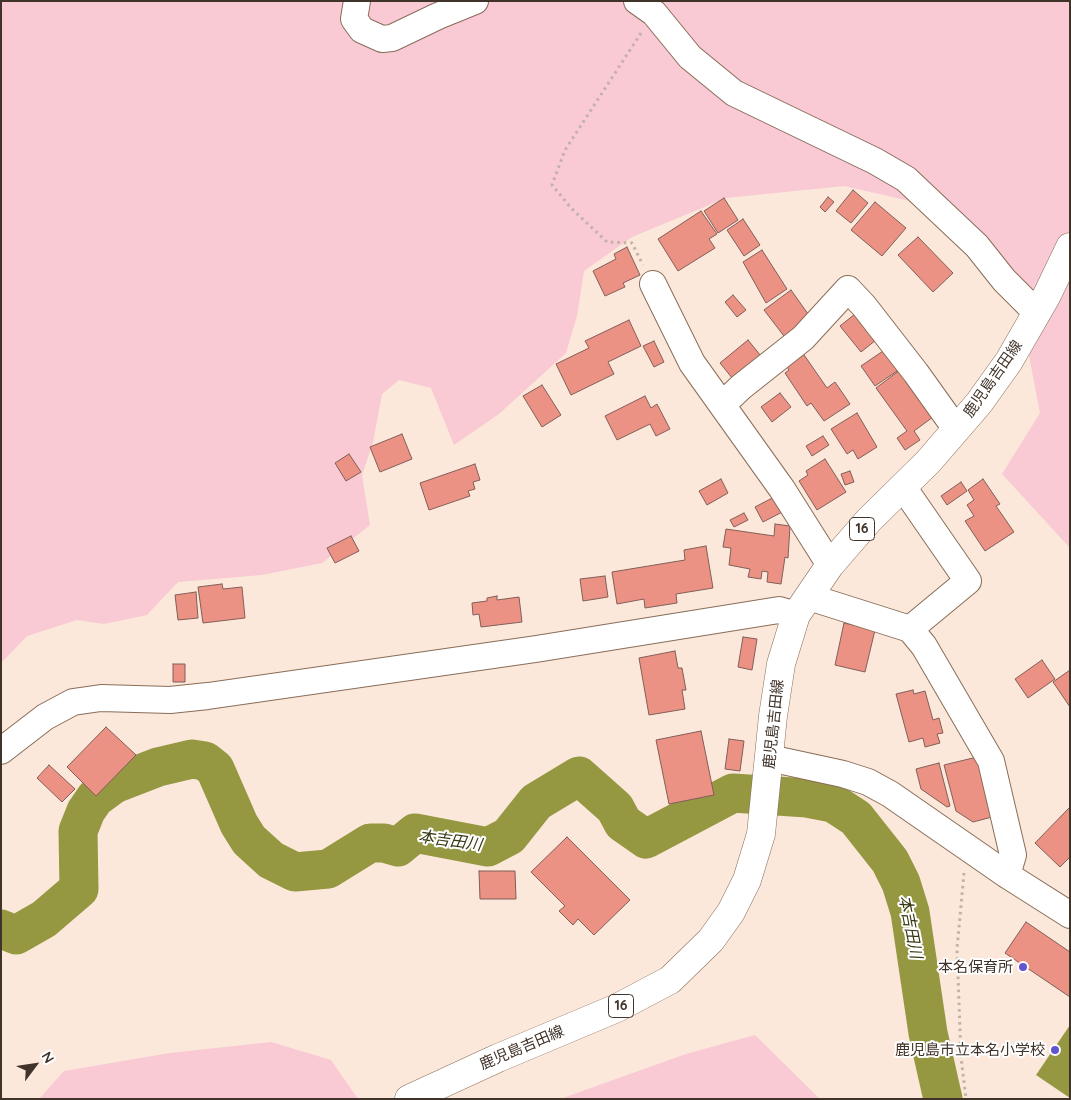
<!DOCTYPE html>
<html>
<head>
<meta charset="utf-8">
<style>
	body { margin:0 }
	#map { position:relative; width:1071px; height:1100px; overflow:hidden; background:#fbe8da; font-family:Quicksand,sans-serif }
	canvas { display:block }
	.frame { position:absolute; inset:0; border:2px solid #40332a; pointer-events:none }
	.north { position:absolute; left:10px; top:1040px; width:50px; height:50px; -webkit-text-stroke:4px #fff; paint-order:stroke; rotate:59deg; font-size:14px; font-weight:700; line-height:20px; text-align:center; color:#40332a }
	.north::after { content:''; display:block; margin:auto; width:18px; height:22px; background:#40332a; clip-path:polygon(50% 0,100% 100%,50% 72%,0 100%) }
</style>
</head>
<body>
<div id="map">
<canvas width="1071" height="1100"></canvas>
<div class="frame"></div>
<div class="north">N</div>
</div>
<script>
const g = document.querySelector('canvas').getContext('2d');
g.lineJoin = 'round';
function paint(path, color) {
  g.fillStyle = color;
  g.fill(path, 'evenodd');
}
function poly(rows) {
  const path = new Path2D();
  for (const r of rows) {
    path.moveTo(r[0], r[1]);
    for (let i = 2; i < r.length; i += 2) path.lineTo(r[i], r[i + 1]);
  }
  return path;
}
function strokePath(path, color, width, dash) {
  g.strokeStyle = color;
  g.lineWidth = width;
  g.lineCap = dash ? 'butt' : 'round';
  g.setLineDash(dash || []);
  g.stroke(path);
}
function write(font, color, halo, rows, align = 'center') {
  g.font = font + ' Quicksand,"Noto Sans JP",sans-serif';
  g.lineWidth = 4;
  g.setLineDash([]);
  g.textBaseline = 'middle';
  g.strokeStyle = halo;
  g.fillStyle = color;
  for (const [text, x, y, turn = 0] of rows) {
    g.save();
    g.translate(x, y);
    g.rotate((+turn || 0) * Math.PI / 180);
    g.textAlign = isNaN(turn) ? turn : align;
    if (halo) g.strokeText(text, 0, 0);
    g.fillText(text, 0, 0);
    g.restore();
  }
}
const green = poly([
	[1,1,1070,1,1070,548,1002,474,1040,413,1018,298,923,204,844,186,726,198,632,237,584,271,577,316,566,353,499,414,454,445,431,388,399,380,382,394,373,442,362,475,370,525,322,563,262,575,178,582,147,615,104,624,77,620,27,636,1,663],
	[755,1035,820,1099,560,1099,686,1054],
	[271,1042,331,1060,358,1099,39,1099,64,1071,170,1053]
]);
const water = poly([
	[1070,1025,1070,1098,1036,1075]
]);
const river = poly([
	[1,929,16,935,44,919,79,889,78,831,86,811,95,798,114,784,158,767,192,759,205,761,215,769,239,824,249,840,271,860,295,872,328,869,370,843,384,843,398,847,415,833,488,847,509,836,536,802,579,776,615,808,623,823,646,839,733,793,807,798,833,803,856,818,890,861,901,883,910,912,928,1033,943,1099]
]);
const building = poly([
	[853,190,868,203,851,223,836,211,853,190],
	[828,197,834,202,825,212,820,207,828,197],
	[724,198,738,220,718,233,704,211,724,198],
	[875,202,906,228,882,256,851,230,875,202],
	[701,211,717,234,709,239,715,248,678,271,658,239,701,211],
	[743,219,760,245,744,256,727,230,743,219],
	[918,237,953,273,933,292,898,255,918,237],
	[627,247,640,275,623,283,625,287,605,296,593,271,616,259,614,254,627,247],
	[762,250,787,289,766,303,743,262,762,250],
	[791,290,813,321,787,340,764,310,791,290],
	[733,295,746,310,737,317,725,302,733,295],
	[855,314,876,340,861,352,840,326,855,314],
	[629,320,641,346,608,362,614,374,571,395,556,364,589,348,585,341,629,320],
	[748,340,765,361,737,384,720,363,748,340],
	[654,341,664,362,654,367,643,346,654,341],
	[886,349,900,369,875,386,861,366,886,349],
	[802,352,827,388,835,382,850,404,824,421,811,403,807,406,785,373,789,370,785,363,802,352],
	[900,370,933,417,914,431,920,440,905,450,897,438,907,431,876,388,900,370],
	[542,385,561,415,542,427,523,396,542,385],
	[780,393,791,407,772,422,761,407,780,393],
	[645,396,651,408,657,404,670,429,656,436,650,424,617,440,605,416,645,396],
	[857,413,877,447,858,459,853,450,847,454,831,429,857,413],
	[402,434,412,459,380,472,370,447,402,434],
	[823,436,829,445,812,456,806,446,823,436],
	[349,454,361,472,346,481,335,463,349,454],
	[825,459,846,492,817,510,799,481,808,475,806,471,825,459],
	[475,464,480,480,473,482,475,489,468,491,470,496,429,510,420,483,475,464],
	[850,471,854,482,845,485,841,474,850,471],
	[721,479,728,493,707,505,699,491,721,479],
	[983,479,1000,504,996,506,1014,532,985,551,965,521,974,516,967,505,974,500,968,490,983,479],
	[961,482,967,491,947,505,941,496,961,482],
	[780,494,788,509,763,522,755,507,780,494],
	[744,513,748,520,734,527,730,520,744,513],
	[775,524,790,526,788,558,785,557,781,584,767,582,768,572,762,571,761,579,748,577,750,569,729,565,731,548,723,547,726,529,774,536,775,524],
	[351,536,359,551,335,563,327,548,351,536],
	[706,546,713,588,676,594,677,603,645,608,644,599,617,604,612,572,685,560,684,550,706,546],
	[605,576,608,597,583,601,580,579,605,576],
	[222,584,223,589,242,587,245,618,203,623,198,587,222,584],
	[196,592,198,618,178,620,175,595,196,592],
	[497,596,497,600,519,597,522,622,481,627,479,614,473,615,472,603,487,601,487,598,497,596],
	[844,623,875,630,865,672,835,665,844,623],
	[743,637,757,639,752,670,738,667,743,637],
	[675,651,678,668,682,668,686,690,682,690,685,709,649,715,639,658,675,651],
	[1042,660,1055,679,1028,698,1015,679,1042,660],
	[173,664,185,664,185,682,173,682,173,664],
	[1070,670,1070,707,1053,682,1070,670],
	[913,690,914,694,925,691,933,720,939,718,943,733,937,734,940,743,925,747,923,738,909,742,896,694,913,690],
	[106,727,136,755,96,796,67,767,106,727],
	[701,731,714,795,669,804,656,740,701,731],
	[729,739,744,741,740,771,725,769,729,739],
	[977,757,992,817,973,822,956,811,944,765,977,757],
	[939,763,950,806,947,807,921,789,916,769,939,763],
	[49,765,75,789,62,802,37,778,49,765],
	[1070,807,1070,857,1060,867,1035,843,1070,807],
	[567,837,630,900,594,935,578,919,573,925,559,911,565,906,531,872,567,837],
	[479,871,515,871,516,899,480,899,479,871],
	[1026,922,1070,952,1070,997,1005,953,1026,922]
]);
const path = poly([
	[641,33,565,150,552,185,571,208,607,242,632,243,643,265],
	[964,873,957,949,961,1057,966,1099]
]);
const minor = poly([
	[357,1,354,19,362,30,382,39,392,38,438,16,475,1],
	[637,1,654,13,690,57,734,93,875,161,906,179,977,246,1004,280,1037,313],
	[653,284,692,363,782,489,830,565],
	[722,405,741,387,803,338,848,289,864,306,916,373,956,429],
	[903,487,968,581,910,629],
	[809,597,910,629,924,646,991,761,1013,855,1007,875],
	[1,751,45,717,73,702,101,698,170,700,208,696,536,649,779,610,796,615],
	[769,758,843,774,868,782,890,794,1007,875,1070,915]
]);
const major = poly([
	[409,1099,498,1058,617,1008,670,980,711,940,731,912,747,880,761,834,773,716,781,664,796,615,830,565,869,520,928,462,979,403,1009,361,1047,295,1070,247]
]);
const markers = [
	[1023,967,5,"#6155ce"],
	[1055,1050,5,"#6155ce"]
];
const shields = [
	[862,529,25],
	[621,1006,25]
];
const shieldNames = [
	["16",862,529],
	["16",621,1006]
];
const streetNames = [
	["鹿児島吉田線",993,379,-55],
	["鹿児島吉田線",774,724,-84],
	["鹿児島吉田線",522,1048,-23]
];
const poiNames = [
	["本名保育所",1013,967],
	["鹿児島市立本名小学校",1045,1050]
];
const waterNames = [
	["本吉田川",450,841,8],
	["本吉田川",910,927,79]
];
paint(green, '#f9c9d4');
paint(water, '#959741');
strokePath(river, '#959741', 39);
paint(building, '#eb9284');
strokePath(building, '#815e58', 1);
strokePath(minor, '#896d58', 28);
strokePath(major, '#896d58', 29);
strokePath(path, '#c2b1a4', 3, [2.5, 4]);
strokePath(minor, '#fff', 26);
strokePath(major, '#fff', 28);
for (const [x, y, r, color] of markers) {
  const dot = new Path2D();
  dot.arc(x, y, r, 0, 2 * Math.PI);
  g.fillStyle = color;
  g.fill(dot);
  strokePath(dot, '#fff', 2);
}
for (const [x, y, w] of shields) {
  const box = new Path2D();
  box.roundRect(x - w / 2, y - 11.5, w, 23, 4);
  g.fillStyle = '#fff';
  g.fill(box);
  strokePath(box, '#40332a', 1);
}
write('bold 14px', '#40332a', null, shieldNames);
write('15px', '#40332a', '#fff', streetNames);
write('15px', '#40332a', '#fff', poiNames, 'right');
write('italic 16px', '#363711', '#fff', waterNames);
</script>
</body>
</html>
